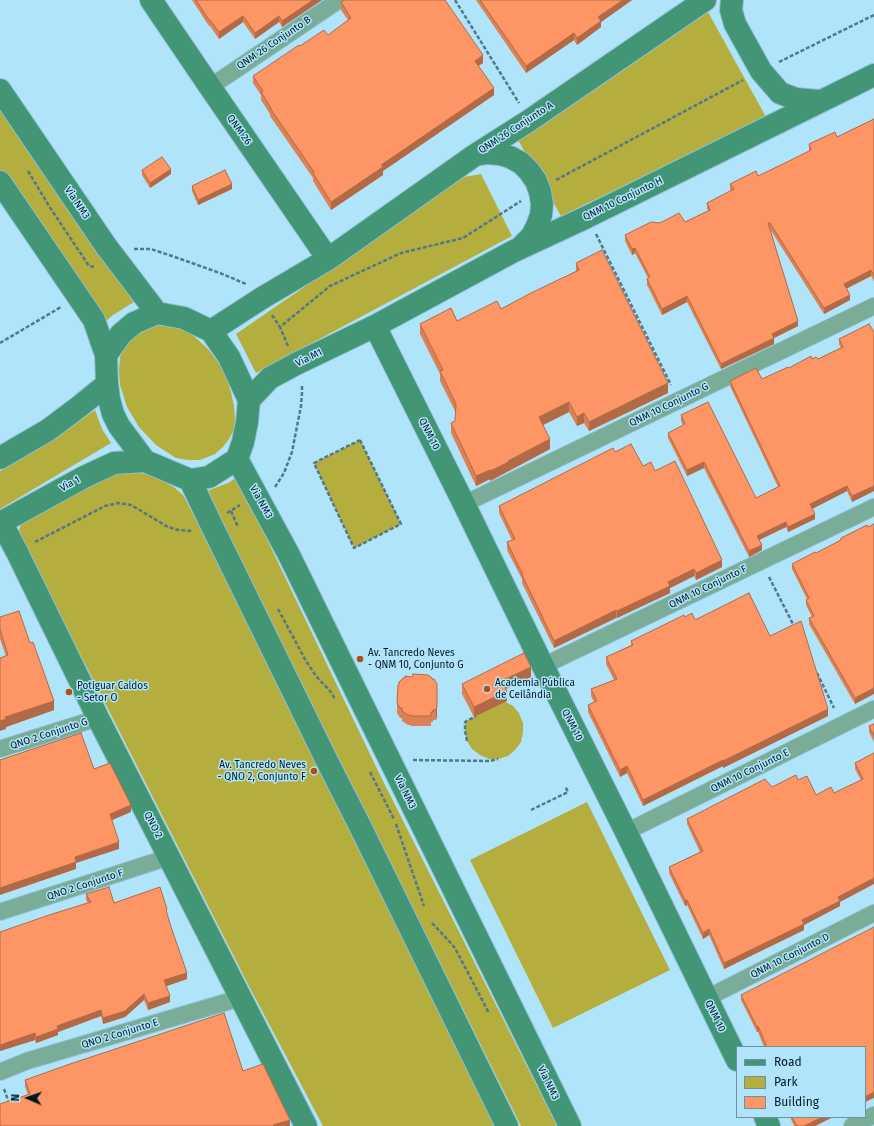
<!DOCTYPE html>
<html>
<head>
<meta charset="utf-8">
<style>
	body { margin:0 }
	#map { position:relative; width:874px; height:1126px; overflow:hidden; background:#afe4fa; font-family:"Fira Sans",sans-serif }
	canvas { display:block }
	.legend { position:absolute; left:736px; top:1046px; width:130px; height:72px; box-sizing:border-box; background:#afe4fa; border:1px solid #6992a4; margin:0; padding:5px 7px; list-style:none; font-size:12px; color:#001822 }
	.legend li { display:flex; align-items:center; gap:8px; height:20px }
	.legend b { width:20px; border:1px solid #6992a4 }
	.north { position:absolute; left:8px; top:1078px; width:40px; height:40px; -webkit-text-stroke:3px #afe4fa; paint-order:stroke; rotate:272deg; font-size:11px; font-weight:700; line-height:16px; text-align:center; color:#001822 }
	.north::after { content:''; display:block; margin:auto; width:14px; height:18px; background:#001822; clip-path:polygon(50% 0,100% 100%,50% 72%,0 100%) }
</style>
</head>
<body>
<div id="map">
<canvas width="874" height="1126"></canvas>
<ul class="legend">
<li><b style="height:5px;background:#429676"></b>Road</li>
<li><b style="height:11px;background:#b4ae3e"></b>Park</li>
<li><b style="height:11px;background:#fd9664"></b>Building</li>
</ul>
<div class="north">N</div>
</div>
<script>
const g = document.querySelector('canvas').getContext('2d');
g.lineJoin = 'round';
function paint(path, color) {
  g.fillStyle = color;
  g.fill(path, 'evenodd');
}
function poly(rows) {
  const path = new Path2D();
  for (const r of rows) {
    path.moveTo(r[0], r[1]);
    for (let i = 2; i < r.length; i += 2) path.lineTo(r[i], r[i + 1]);
  }
  return path;
}
function strokePath(path, color, width, dash) {
  g.strokeStyle = color;
  g.lineWidth = width;
  g.lineCap = dash ? 'butt' : 'round';
  g.setLineDash(dash || []);
  g.stroke(path);
}
function write(font, color, halo, rows, align = 'center') {
  g.font = font + ' "Fira Sans",sans-serif';
  g.lineWidth = 3;
  g.setLineDash([]);
  g.textBaseline = 'middle';
  g.strokeStyle = halo;
  g.fillStyle = color;
  for (const [text, x, y, turn = 0] of rows) {
    g.save();
    g.translate(x, y);
    g.rotate((+turn || 0) * Math.PI / 180);
    g.textAlign = isNaN(turn) ? turn : align;
    if (halo) g.strokeText(text, 0, 0);
    g.fillText(text, 0, 0);
    g.restore();
  }
}
const green = poly([
	[708,12,766,117,561,216,518,140],
	[0,107,134,302,113,315,105,322,0,179],
	[481,174,512,236,256,373,236,334,464,177],
	[164,323,175,326,185,330,195,337,209,350,220,365,227,379,231,392,234,406,235,419,234,430,229,439,223,447,215,454,200,460,188,460,176,458,156,445,139,427,127,407,120,385,119,371,120,357,123,348,135,333,154,325],
	[95,410,102,429,111,443,0,509,0,471,57,437],
	[360,440,401,524,354,548,314,463],
	[129,471,141,473,155,476,174,487,183,495,200,527,496,1126,323,1126,251,990,19,534,19,530,21,524,24,520,104,475],
	[237,477,381,777,557,1126,521,1126,219,517,207,491,228,483],
	[504,701,513,706,519,713,523,723,523,732,521,742,515,750,508,756,498,759,489,759,480,755,472,749,467,741,465,731,465,722],
	[587,802,670,970,553,1028,470,860]
]);
const path = poly([
	[455,0,519,103],
	[779,62,874,15],
	[28,171,49,206,89,266,95,267],
	[556,180,743,80],
	[596,234,671,385],
	[134,249,151,249,172,256,220,273,246,284],
	[272,315,280,327],
	[0,343,61,307],
	[288,346,280,327,330,286,401,253,463,238,521,201],
	[360,440,401,524,354,548,314,463,360,440],
	[275,487,284,473,292,452,301,406,302,393,302,385],
	[231,511,238,527],
	[227,513,240,505],
	[35,542,105,506,118,503,131,505,168,527,178,530,190,531,192,530],
	[769,577,795,628],
	[278,609,306,661,316,676,330,691,335,699],
	[817,673,834,708],
	[467,741,465,731,465,722,476,716],
	[413,760,490,761,498,759],
	[370,772,394,819],
	[531,810,568,792,565,786],
	[396,824,424,906],
	[432,923,448,940,455,948,489,1013],
	[4,1089,9,1103]
]);
const street = poly([
	[210,87,339,0],
	[464,504,874,306],
	[543,666,874,507],
	[0,749,98,718],
	[626,832,874,709],
	[0,912,169,857],
	[707,998,874,913],
	[0,1072,27,1061,240,998],
	[852,1126,874,1115]
]);
const secondary = poly([
	[151,0,210,87,328,259],
	[732,0,731,10,735,24,761,71,780,93,796,99,819,101],
	[0,90,106,246,157,313],
	[475,155,487,153,499,154,510,157,521,163,529,171,536,181,540,192,542,204,541,215,537,226,532,236,522,246],
	[0,182,94,320,106,355],
	[157,313,184,318,211,331,229,357,249,400,247,422,243,442,237,459,209,477,190,480,145,461,119,426,113,414,109,399,107,384,106,355,121,334,134,323,157,313],
	[375,326,464,504,543,666,626,832,737,1060],
	[211,331,262,298,328,259,475,155,530,120,705,0],
	[249,400,270,378,296,364,375,326,514,251,587,217,874,75],
	[0,458,48,430,80,406,107,384],
	[237,459,289,555,344,667,570,1126],
	[190,480,210,522,329,765,360,826,507,1126],
	[1,522,17,552,98,718,306,1126],
	[0,523,84,477,114,463,145,461],
	[765,1117,769,1126]
]);
const wall = poly([
	[192,0,322,0,282,27,279,22,255,39,243,22,219,39,210,26,209,26],
	[476,0,632,0,601,22,601,27,577,45,574,40,526,73],
	[341,2,483,63,478,66,494,95,383,171,383,175,331,210,313,181,313,178,270,116,270,114,261,100,261,95,253,83,253,76,300,46,328,35,348,20,341,10],
	[874,119,874,281,871,276,847,288,850,300,824,314,770,229,798,326,774,338,774,344,721,369,687,302,662,315,647,285,647,279,648,278,635,253,632,255,625,241,625,235,685,222,708,211,707,208,707,203,731,191,730,189,730,184,758,176,785,163,809,151,809,144,837,137],
	[142,170,171,174,150,188,142,175],
	[192,186,232,189,198,205,192,191],
	[576,263,668,393,589,431,584,423,577,426,569,412,543,425,550,449,490,481,490,479,476,486,451,433,451,423,455,421,456,413,440,381,440,374,420,334,420,324,457,321,501,309,576,271],
	[874,332,874,491,852,502,847,491,812,509,815,519,788,532,786,527,759,540,762,550,749,557,704,468,687,476,668,438,668,433,683,425,681,421,681,415,756,498,778,487,730,386,730,381,762,379,812,359,818,359,841,348,839,344,839,339],
	[615,452,643,466,655,471,722,567,696,580,694,576,670,588,670,593,617,618,616,618,554,648,522,583,522,579,507,550,507,542,512,540,499,513,499,506],
	[867,525,855,704,809,624,809,618,812,617,806,605,806,600,807,599,792,569,792,564,816,553,841,540,841,538],
	[0,617,54,710,6,727,6,729,6,656,0,639],
	[685,617,695,620,770,636,828,716,723,768,723,766,643,806,627,773,620,777,588,712,588,705,594,702,591,696,591,689,614,680,606,664,606,657,631,645,631,641],
	[531,677,506,689,507,701,474,717,462,694,462,684],
	[432,678,437,716,436,720,433,720,433,722,431,722,431,726,411,726,411,725,408,725,402,721,402,718,400,718,397,713,397,703],
	[874,724,874,742,869,732,869,726],
	[874,753,840,902,840,906,804,925,804,930,724,969,709,935,703,939,687,905,685,906,669,873,669,867,700,852,687,824,687,819,772,787,798,780,816,795,834,793,861,780,855,769,855,763],
	[86,894,114,903,167,914,187,979,166,986,170,1002,148,1010,144,1000,125,1017,103,1024,101,1016,58,1032,58,1035,36,1043,35,1040,0,1051,88,903,86,900],
	[741,995,865,1047,764,1047,758,1032,757,1032,741,1000],
	[243,1071,290,1126,0,1126,28,1095,25,1086,25,1080],
	[790,1117,833,1117,815,1126,794,1126]
]);
const shadedWall = poly([
	[313,0,322,0,282,27,282,21],
	[623,0,632,0,601,22,601,27,577,45,577,38,598,17],
	[243,16,243,22,219,39,219,32],
	[279,16,279,22,255,39,255,33],
	[574,33,574,40,526,73,526,66],
	[483,55,483,63,475,68,475,61],
	[494,88,494,95,383,171,383,175,331,210,331,202,381,165],
	[171,169,171,174,150,188,150,183],
	[232,184,232,189,198,205,198,200],
	[635,248,635,253,632,255,632,249],
	[871,270,871,276,844,290,844,284],
	[850,295,850,300,824,314,824,308],
	[687,296,687,302,662,315,662,309],
	[798,321,798,326,774,338,774,344,721,369,721,364,772,334],
	[668,383,668,393,589,431,589,422],
	[569,402,569,412,539,427,539,417],
	[584,413,584,423,577,426,577,417],
	[550,439,550,449,490,481,490,471,508,461],
	[704,462,704,468,687,476,687,470],
	[490,470,490,479,476,486,476,476],
	[847,486,847,491,810,510,810,504],
	[874,486,874,491,852,502,852,496],
	[815,514,815,519,788,532,788,527],
	[786,522,786,527,757,541,757,536],
	[762,545,762,550,749,557,749,551],
	[722,560,722,567,696,580,696,573],
	[694,569,694,576,670,588,670,593,617,618,617,611,668,582],
	[616,610,616,618,554,648,554,641],
	[531,667,531,677,501,691,501,681],
	[437,684,437,716,436,720,436,710],
	[874,688,874,694,855,704,855,698],
	[507,691,507,701,474,717,474,707],
	[54,701,54,710,6,727,6,729,0,731,0,721,5,717],
	[828,709,828,716,723,768,723,761],
	[723,760,723,766,643,806,643,800],
	[627,766,627,773,620,777,620,770],
	[131,805,131,812,110,821,110,814],
	[119,842,119,849,76,863,76,869,0,895,0,888,75,857],
	[874,878,874,884,840,902,840,906,804,925,804,930,724,969,724,963,802,920,838,897],
	[685,900,687,900,687,905,685,906],
	[709,929,709,935,703,939,703,933],
	[187,973,187,979,164,987,164,980],
	[144,994,144,1000,125,1017,103,1024,103,1018],
	[170,996,170,1002,148,1010,148,1003],
	[101,1010,101,1016,58,1032,58,1035,36,1043,36,1037,57,1026],
	[758,1026,758,1032,757,1032,757,1027],
	[35,1033,35,1040,0,1051,0,1045],
	[874,1092,874,1098,865,1102,865,1097],
	[822,1117,833,1117,815,1126,804,1126],
	[290,1120,290,1126,273,1126,273,1125]
]);
const building = poly([
	[196,0,313,0,282,21,279,16,255,33,243,16,219,32,210,20,209,20,196,0],
	[344,0,445,0,483,55,475,61,494,88,381,165,383,167,331,202,313,173,314,172,270,108,271,108,261,92,263,91,253,76,299,45,300,46,324,30,328,35,351,18,341,2,344,0],
	[480,0,623,0,598,17,601,21,577,38,574,33,526,66,480,0],
	[874,119,874,276,871,270,844,284,850,295,824,308,770,223,768,223,798,321,772,334,774,338,721,364,687,296,662,309,647,279,650,277,635,248,632,249,625,235,651,222,660,223,679,213,685,222,710,210,707,203,734,189,730,184,756,171,758,176,785,163,811,150,809,144,835,132,837,137,874,119],
	[162,157,171,169,150,183,142,170,162,157],
	[225,170,232,184,198,200,192,186,225,170],
	[602,250,668,383,589,422,584,413,577,417,569,402,539,417,550,439,508,461,509,462,490,471,490,470,476,476,451,423,455,421,456,404,440,371,443,370,420,324,451,308,457,321,497,301,501,309,531,293,579,270,576,263,602,250],
	[869,324,874,332,874,486,852,496,847,486,810,504,815,514,788,527,786,522,757,536,762,545,749,551,704,462,687,470,668,433,685,424,681,415,708,402,756,498,780,486,730,381,756,368,762,379,788,367,789,368,811,356,812,359,816,357,818,359,843,347,839,339,869,324],
	[631,444,643,466,651,462,655,471,675,461,722,560,696,573,694,569,668,582,670,586,617,611,616,610,554,641,522,575,523,575,507,542,515,539,499,506,613,448,615,452,631,444],
	[874,524,874,688,855,698,809,618,814,616,806,600,809,598,792,564,815,552,816,553,841,540,841,538,867,525,868,527,874,524],
	[749,593,770,636,801,621,828,709,723,761,723,760,643,800,627,766,620,770,588,705,597,701,591,689,617,679,606,657,633,645,631,641,684,615,685,617,692,613,695,620,749,593],
	[19,611,30,643,33,642,54,701,5,717,6,719,0,721,0,658,8,655,0,629,0,617,19,611],
	[524,653,531,667,501,681,507,691,474,707,462,684,524,653],
	[413,674,428,675,432,678,432,679,434,679,437,684,437,706,436,710,433,710,433,712,431,712,431,716,411,716,411,715,408,715,402,711,402,708,400,708,397,703,398,685,399,685,399,682,403,678,405,678,405,676,412,677,413,674],
	[874,724,874,736,869,726,874,724],
	[81,733,94,769,110,763,131,805,110,814,119,842,75,857,76,862,0,888,0,760,81,733],
	[874,753,874,878,838,897,840,901,802,920,804,924,724,963,709,929,703,933,687,900,685,900,669,867,703,851,687,819,765,779,772,787,796,775,798,780,807,776,816,795,831,787,834,793,863,779,855,763,874,753],
	[109,887,114,903,160,887,167,909,166,910,171,927,187,973,164,980,170,996,148,1003,144,994,125,1011,103,1018,101,1010,57,1026,58,1029,36,1037,35,1033,0,1045,0,932,49,915,91,902,86,894,109,887],
	[874,927,874,1092,865,1097,865,1047,767,1047,758,1026,757,1027,741,995,874,927],
	[224,1013,243,1071,263,1064,290,1120,273,1125,274,1126,0,1126,0,1104,30,1094,25,1080,70,1064,224,1013],
	[792,1117,822,1117,804,1126,797,1126,792,1117]
]);
const markers = [
	[360,659,4,"#b14f13"],
	[487,689,4,"#b14f13"],
	[69,692,4,"#b14f13"],
	[314,771,4,"#b14f13"]
];
const streetNames = [
	["QNM 26 Conjunto B",274,43,-34],
	["QNM 26 Conjunto A",516,128,-33],
	["QNM 26",239,130,55],
	["QNM 10 Conjunto H",623,199,-26],
	["Via NM3",77,203,56],
	["Via M1",309,358,-26],
	["QNM 10 Conjunto G",669,405,-26],
	["QNM 10",429,434,63],
	["Via 1",70,484,-29],
	["Via NM3",261,502,61],
	["QNM 10 Conjunto F",708,587,-26],
	["QNM 10",572,725,63],
	["QNO 2 Conjunto G",49,734,-18],
	["QNM 10 Conjunto E",750,771,-26],
	["Via NM3",405,792,64],
	["QNO 2",153,825,63],
	["QNO 2 Conjunto F",85,885,-18],
	["QNM 10 Conjunto D",790,956,-27],
	["QNM 10",715,1016,64],
	["QNO 2 Conjunto E",120,1034,-17],
	["Via NM3",548,1083,64]
];
const poiNames = [
	["Av. Tancredo Neves",368,653],
	["- QNM 10, Conjunto G",368,665],
	["Academia Pública",495,683],
	["de Ceilândia",495,695],
	["Potiguar Caldos",77,686],
	["- Setor O",77,698],
	["Av. Tancredo Neves",306,765,"right"],
	["- QNO 2, Conjunto F",306,777,"right"]
];
paint(green, '#b4ae3e');
strokePath(street, '#90bfd3', 18);
strokePath(secondary, '#90bfd3', 24);
strokePath(path, '#537888', 2.5, [4, 2]);
strokePath(street, '#7aad97', 16);
strokePath(secondary, '#429676', 22);
paint(wall, '#da8156');
paint(shadedWall, '#b16946');
paint(building, '#fd9664');
strokePath(building, '#b16946', 1);
for (const [x, y, r, color] of markers) {
  const dot = new Path2D();
  dot.arc(x, y, r, 0, 2 * Math.PI);
  g.fillStyle = color;
  g.fill(dot);
  strokePath(dot, '#afe4fa', 1.5);
}
write('10px', '#001822', '#afe4fa', streetNames);
write('10px', '#001822', '#afe4fa', poiNames, 'left');
</script>
</body>
</html>
